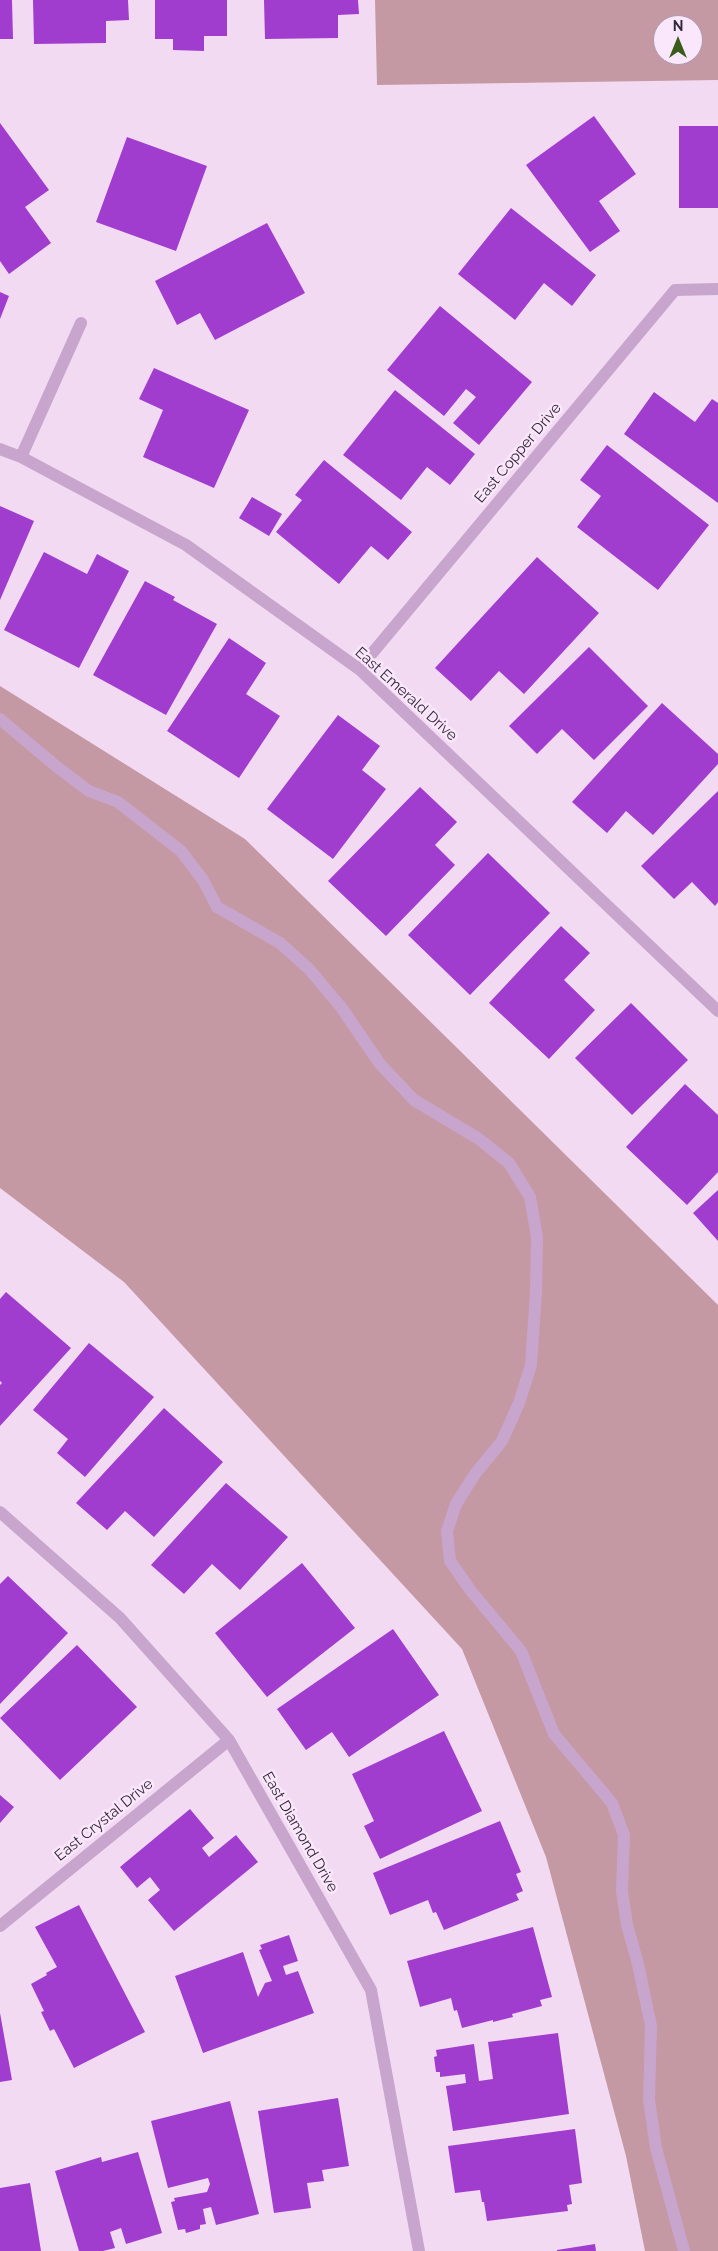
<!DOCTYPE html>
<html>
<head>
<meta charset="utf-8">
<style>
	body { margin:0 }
	#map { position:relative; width:718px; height:2251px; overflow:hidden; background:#f3daf3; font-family:Raleway,sans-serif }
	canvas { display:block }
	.north { position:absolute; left:653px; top:15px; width:50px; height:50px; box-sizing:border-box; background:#fae7fb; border:1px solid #aa9aad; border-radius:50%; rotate:0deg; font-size:14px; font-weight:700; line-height:20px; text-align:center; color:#332738 }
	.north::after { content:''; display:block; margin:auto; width:18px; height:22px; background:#3b5c19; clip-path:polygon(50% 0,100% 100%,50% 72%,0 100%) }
</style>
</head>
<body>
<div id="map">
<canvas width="718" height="2251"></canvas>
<div class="north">N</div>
</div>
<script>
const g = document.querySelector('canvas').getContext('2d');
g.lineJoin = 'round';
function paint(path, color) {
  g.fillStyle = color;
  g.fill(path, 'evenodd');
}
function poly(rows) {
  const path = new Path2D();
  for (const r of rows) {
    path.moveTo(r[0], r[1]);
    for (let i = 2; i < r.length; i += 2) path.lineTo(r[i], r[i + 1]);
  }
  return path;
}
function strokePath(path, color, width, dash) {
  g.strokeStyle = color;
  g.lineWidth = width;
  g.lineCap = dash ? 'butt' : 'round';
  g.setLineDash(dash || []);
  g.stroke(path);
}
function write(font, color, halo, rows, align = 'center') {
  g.font = font + ' Raleway,sans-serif';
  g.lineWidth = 5;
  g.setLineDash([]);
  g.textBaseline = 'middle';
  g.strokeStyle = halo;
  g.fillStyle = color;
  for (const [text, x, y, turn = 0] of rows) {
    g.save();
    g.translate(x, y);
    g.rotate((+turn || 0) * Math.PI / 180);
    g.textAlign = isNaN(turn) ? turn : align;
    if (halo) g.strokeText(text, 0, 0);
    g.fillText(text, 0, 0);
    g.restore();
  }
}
const green = poly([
	[375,0,718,0,718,80,377,85],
	[663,25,693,25,693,55,663,55],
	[0,686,245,839,718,1305,718,2251,645,2251,626,2156,546,1857,462,1649,124,1282,0,1188]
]);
const building = poly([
	[0,0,12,0,13,39,0,39],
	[33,0,128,0,129,20,106,21,106,43,34,44],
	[155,0,227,0,227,36,204,36,204,51,173,50,173,39,155,39],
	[264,0,358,0,359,14,338,15,338,38,265,39],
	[594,116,636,174,599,201,620,231,590,252,526,165],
	[0,123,49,190,25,207,51,243,9,274,0,261],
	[679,126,718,126,718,208,679,208],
	[127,137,207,166,176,251,96,222],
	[511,208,596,275,572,306,544,283,515,320,458,274],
	[267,223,305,293,215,340,200,313,177,325,155,281],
	[0,292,9,296,0,319],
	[440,306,532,382,479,445,453,423,476,397,466,389,444,416,387,370],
	[154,368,249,410,214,488,143,457,163,410,139,399],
	[395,390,475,454,450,485,427,467,401,500,343,455],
	[654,392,695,422,712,399,718,403,718,503,624,434],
	[607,445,709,525,658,590,577,527,601,496,580,480],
	[324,460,412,532,388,560,371,546,339,584,276,532,302,500,295,495],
	[252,497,282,514,269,536,239,518],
	[0,506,34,521,0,600],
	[44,552,87,574,97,554,129,571,79,668,4,630],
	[537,557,599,613,524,694,499,671,471,701,435,668],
	[145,581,175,597,173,600,217,624,166,715,93,675],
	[229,638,266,663,246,694,280,716,239,778,167,731],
	[589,647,648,706,594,760,562,729,537,754,509,726],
	[662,703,718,754,718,764,653,835,626,811,607,833,572,802],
	[338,715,380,746,362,770,386,789,333,859,267,809],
	[420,787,457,822,435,845,455,865,386,936,328,881],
	[718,791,718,902,715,906,692,882,674,899,641,866],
	[488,853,550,913,470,995,408,935],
	[561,926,590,953,564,980,595,1010,549,1059,489,1003],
	[631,1003,688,1060,632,1115,575,1058],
	[685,1084,718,1115,718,1172,687,1205,626,1147],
	[718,1190,718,1241,693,1213],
	[6,1292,71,1348,0,1426,0,1385,2,1383,0,1381,0,1299],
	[89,1343,154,1397,85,1477,57,1453,68,1439,33,1410],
	[164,1408,223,1462,154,1537,125,1511,107,1530,76,1503],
	[226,1483,288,1537,240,1590,212,1564,184,1594,151,1565],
	[302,1563,355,1628,267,1697,215,1633],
	[8,1576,68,1633,0,1704,0,1584],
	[393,1629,439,1695,349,1757,332,1732,306,1750,277,1709],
	[77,1645,137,1707,60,1780,0,1718],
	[444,1731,482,1811,380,1859,364,1826,374,1821,352,1774],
	[0,1795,14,1807,0,1823],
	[190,1809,214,1838,202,1848,209,1857,236,1835,258,1862,174,1931,148,1900,160,1890,150,1877,137,1888,120,1867],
	[500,1821,521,1872,516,1874,523,1891,516,1894,519,1900,444,1930,436,1912,433,1913,428,1900,390,1915,373,1873],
	[79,1905,145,2032,74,2068,54,2029,50,2031,41,2012,44,2011,31,1984,47,1975,46,1973,57,1967,35,1927],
	[533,1927,552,1997,540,2000,542,2006,512,2014,513,2017,493,2022,493,2020,462,2028,457,2010,454,2011,451,1998,420,2007,407,1961],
	[289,1935,298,1961,283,1966,286,1975,298,1971,314,2013,203,2053,175,1976,243,1952,258,1997,265,1983,272,1981,259,1950,262,1949,260,1945],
	[0,2013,12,2080,0,2082],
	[558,2033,569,2114,453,2131,446,2086,466,2083,465,2074,440,2077,440,2072,436,2072,434,2057,437,2056,436,2050,474,2044,479,2081,493,2079,488,2042],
	[338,2098,349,2166,322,2170,324,2181,307,2183,311,2208,274,2213,258,2111],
	[230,2101,259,2214,216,2225,211,2207,203,2209,206,2224,200,2225,200,2229,186,2233,185,2229,178,2230,171,2202,175,2201,174,2198,207,2192,210,2184,208,2178,168,2188,151,2121],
	[575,2129,582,2183,569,2185,572,2204,567,2205,568,2211,487,2221,484,2202,482,2202,480,2190,455,2193,448,2146],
	[138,2152,162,2233,126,2244,121,2228,110,2232,115,2248,103,2251,79,2251,55,2171,101,2157,102,2162],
	[30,2183,41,2251,0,2251,0,2188],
	[595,2244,596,2251,557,2251,557,2250]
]);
const minor = poly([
	[0,449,21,457,186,545,359,669,718,1011],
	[21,457,81,323],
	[359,669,675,290,718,289],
	[0,719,57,767,89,791,118,802,181,851,203,880,217,907,280,943,309,969,341,1007,380,1064,414,1100,479,1139,509,1163,530,1197,537,1237,536,1292,531,1365,519,1403,502,1441,475,1474,456,1504,447,1531,450,1561,471,1591,521,1651,554,1734,612,1803,624,1835,622,1891,627,1925,638,1964,651,2026,649,2100,656,2148,684,2251],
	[0,1512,120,1618,229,1740,371,1990,419,2251],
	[0,1926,229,1740]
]);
const streetNames = [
	["East Copper Drive",518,453,-50],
	["East Emerald Drive",406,694,42],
	["East Crystal Drive",104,1820,-39],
	["East Diamond Drive",300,1832,60]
];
paint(green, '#c499a3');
paint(building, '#a03dcf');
strokePath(minor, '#c8a5cc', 12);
write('15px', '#332738', '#fae7fb', streetNames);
</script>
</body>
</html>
